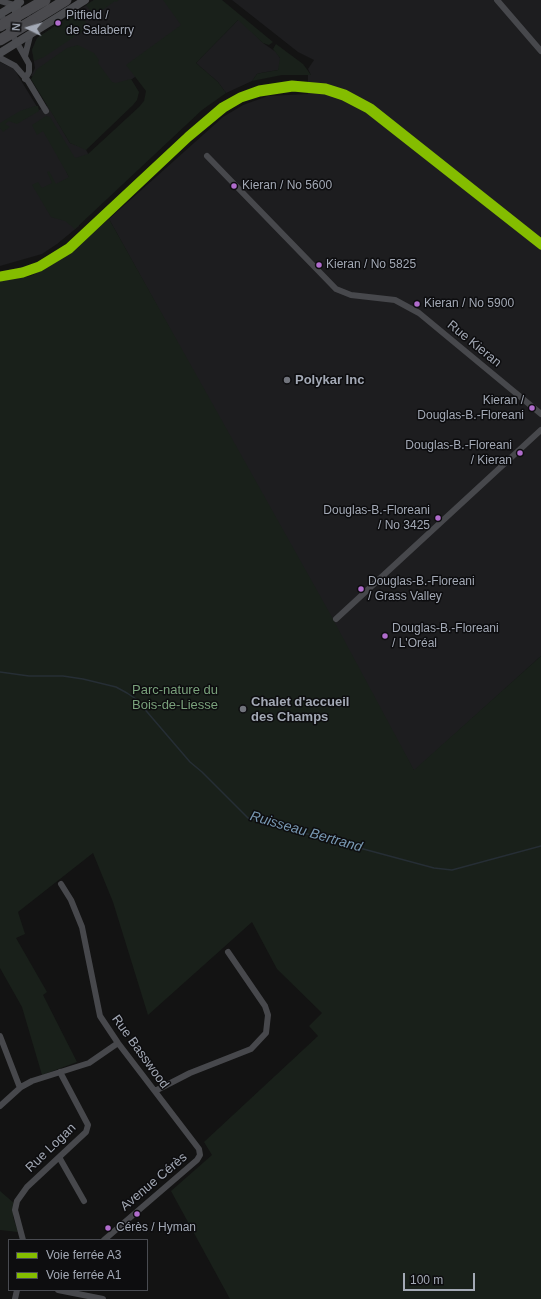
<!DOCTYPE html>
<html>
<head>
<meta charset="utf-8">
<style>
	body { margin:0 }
	#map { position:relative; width:541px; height:1299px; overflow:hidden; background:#131313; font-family:Arial,sans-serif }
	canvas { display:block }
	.legend { position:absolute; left:8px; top:1239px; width:140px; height:52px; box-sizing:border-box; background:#0d0d0f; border:1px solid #494b51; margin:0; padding:5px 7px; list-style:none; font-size:12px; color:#a3a9b5 }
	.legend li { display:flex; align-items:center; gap:8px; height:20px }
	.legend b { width:20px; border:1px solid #494b51 }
	.north { position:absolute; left:8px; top:8px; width:40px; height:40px; -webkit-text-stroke:3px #0d0d0f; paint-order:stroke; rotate:275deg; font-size:11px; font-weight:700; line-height:16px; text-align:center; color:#a3a9b5 }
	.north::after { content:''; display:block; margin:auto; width:14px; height:18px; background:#a3a9b5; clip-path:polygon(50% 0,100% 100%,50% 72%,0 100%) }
	.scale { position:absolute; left:403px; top:1273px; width:72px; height:18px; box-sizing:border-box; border:2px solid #a3a9b5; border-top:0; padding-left:5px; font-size:12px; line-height:14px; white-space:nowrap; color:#a3a9b5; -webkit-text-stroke:3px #0d0d0f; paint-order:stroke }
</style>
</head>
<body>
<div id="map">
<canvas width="541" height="1299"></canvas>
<ul class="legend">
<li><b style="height:5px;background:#84bd00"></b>Voie ferrée A3</li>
<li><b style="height:5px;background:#84bd00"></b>Voie ferrée A1</li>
</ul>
<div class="north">N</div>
<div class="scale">100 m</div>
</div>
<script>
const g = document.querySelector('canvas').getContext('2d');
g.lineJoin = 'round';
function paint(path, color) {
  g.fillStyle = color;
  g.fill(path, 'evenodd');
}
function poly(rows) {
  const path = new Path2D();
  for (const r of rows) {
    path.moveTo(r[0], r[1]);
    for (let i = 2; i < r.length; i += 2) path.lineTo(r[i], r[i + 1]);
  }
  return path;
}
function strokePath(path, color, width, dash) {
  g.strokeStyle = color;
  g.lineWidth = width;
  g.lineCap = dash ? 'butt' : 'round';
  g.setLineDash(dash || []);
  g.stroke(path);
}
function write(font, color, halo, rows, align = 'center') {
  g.font = font + ' Arial,sans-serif';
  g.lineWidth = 3;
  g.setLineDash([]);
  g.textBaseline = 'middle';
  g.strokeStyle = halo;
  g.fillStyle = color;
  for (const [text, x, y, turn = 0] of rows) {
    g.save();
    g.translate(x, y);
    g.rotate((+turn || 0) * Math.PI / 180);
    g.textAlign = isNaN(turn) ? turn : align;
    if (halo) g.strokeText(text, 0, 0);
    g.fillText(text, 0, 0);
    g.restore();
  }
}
const built = poly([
	[94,0,165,0,185,27,145,70,106,97,31,76,35,68,32,50,37,38],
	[232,0,541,0,541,656,414,771,109,219,223,117,243,105,268,96,308,94,308,75,311,75,308,69,314,60,298,52],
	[239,19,263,43,276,52,280,58,280,66,278,70,261,73,257,74,252,81,226,93,218,82,196,63],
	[0,62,14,69,39,110,48,106,70,143,85,148,90,157,66,171,69,177,79,226,57,244,42,254,0,266]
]);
const green = poly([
	[94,0,119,0,116,2,115,1,94,16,86,5],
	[163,0,222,0,273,42,269,45,263,43,238,20,196,63,218,82,226,93,202,110,75,229,65,221,51,217,32,185,38,182,42,188,52,183,47,172,49,171,56,184,69,177,43,131,37,135,32,125,46,116,50,117,75,158,88,154,139,107,144,101,146,91,126,65,181,25],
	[78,11,89,27,44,57,34,61,32,50,37,38],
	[276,44,303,64,311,75,282,75,252,81,257,74,261,73,278,70,280,58,273,49],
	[78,45,94,53,99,60,98,63,112,82,116,83,131,79,139,92,137,100,133,105,86,150,70,143,31,79,37,69,67,48],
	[35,106,38,106,39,111,17,124,9,121,5,124,10,127,3,132,0,128,0,123,20,111],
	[109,219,328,610,414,770,541,656,541,1299,230,1299,171,1191,212,1155,204,1142,318,1036,309,1026,322,1013,277,969,252,922,148,1015,113,902,93,853,18,912,25,934,16,938,47,992,43,995,77,1062,42,1075,22,1007,0,968,0,281,31,276,63,258],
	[0,1191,15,1204,13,1217,18,1232,0,1230]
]);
const stream = poly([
	[0,672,29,676,63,676,83,679,116,687,127,693,136,699,190,762,202,772,248,818,434,868,452,870,541,846]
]);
const minor = poly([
	[497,0,541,51],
	[0,1,14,5],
	[0,13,29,64,29,72,25,79],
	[25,56,30,36],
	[0,58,15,66,28,81,46,111],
	[207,156,336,289,351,295,395,300,419,313,541,414],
	[336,619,541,430],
	[61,884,71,900,82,927,100,1016,118,1043,199,1149,200,1155,197,1160,104,1240],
	[0,1036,20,1088],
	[155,1091,190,1073,251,1049,266,1033,268,1015,265,1006,228,952],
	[0,1106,21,1087,32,1081,89,1063,118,1043],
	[59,1157,84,1201],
	[23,1240,15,1210,17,1201,27,1187,86,1132,88,1125,60,1072],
	[58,1290,103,1299],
	[15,1299,17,1290]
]);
const secondary = poly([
	[0,14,20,2],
	[17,21,16,12,18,2],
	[0,53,85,0]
]);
const motorway = poly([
	[26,11,45,0],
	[32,21,66,0]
]);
const motorwayBridge = poly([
	[0,26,26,11],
	[0,40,32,21]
]);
const rail1 = poly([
	[0,278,23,274,40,268,70,250,189,138,224,109,241,99,260,93,293,88,325,91,343,97,368,110,541,246]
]);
const rail2 = poly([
	[0,275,22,271,39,265,68,247,187,136,222,106,240,96,259,89,292,84,326,87,345,93,371,107,541,242]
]);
const markers = [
	[58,23,3.5,"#b06ccc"],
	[234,186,3.5,"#b06ccc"],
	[319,265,3.5,"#b06ccc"],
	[417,304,3.5,"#b06ccc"],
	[287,380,4,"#71747c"],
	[532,408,3.5,"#b06ccc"],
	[520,453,3.5,"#b06ccc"],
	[438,518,3.5,"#b06ccc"],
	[361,589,3.5,"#b06ccc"],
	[385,636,3.5,"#b06ccc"],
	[243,709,4,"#71747c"],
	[137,1214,3.5,"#b06ccc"],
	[108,1228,3.5,"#b06ccc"]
];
const busNames = [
	["Pitfield /",66,16],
	["de Salaberry",66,31],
	["Kieran / No 5600",242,186],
	["Kieran / No 5825",326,265],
	["Kieran / No 5900",424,304],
	["Kieran /",524,401,"right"],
	["Douglas-B.-Floreani",524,416,"right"],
	["Douglas-B.-Floreani",512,446,"right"],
	["/ Kieran",512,461,"right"],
	["Douglas-B.-Floreani",430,511,"right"],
	["/ No 3425",430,526,"right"],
	["Douglas-B.-Floreani",368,582],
	["/ Grass Valley",368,597],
	["Douglas-B.-Floreani",392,629],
	["/ L'Oréal",392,644],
	["Cérès / Hyman",116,1228]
];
const streetNames = [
	["Rue Kieran",474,344,39],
	["Rue Basswood",140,1052,54],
	["Rue Logan",51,1148,-44],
	["Avenue Cérès",154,1182,-40]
];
const poiNames = [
	["Polykar Inc",295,380],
	["Chalet d'accueil",251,702],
	["des Champs",251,717]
];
const parkNames = [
	["Parc-nature du",175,690],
	["Bois-de-Liesse",175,705]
];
const waterNames = [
	["Ruisseau Bertrand",306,832,16]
];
paint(built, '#1d1d1f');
paint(green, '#19201a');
strokePath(stream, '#262e35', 1.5);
strokePath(minor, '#47484c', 6);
strokePath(secondary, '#4b4c50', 8);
strokePath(motorway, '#4a4a4e', 11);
strokePath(motorwayBridge, '#4a4a4e', 11);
strokePath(rail1, '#84bd00', 7);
strokePath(rail2, '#84bd00', 7);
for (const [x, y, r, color] of markers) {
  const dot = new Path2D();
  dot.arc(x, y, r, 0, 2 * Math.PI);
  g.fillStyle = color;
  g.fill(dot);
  strokePath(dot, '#0d0d0f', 1.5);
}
write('12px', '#a3a9b5', '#0d0d0f', busNames, 'left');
write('13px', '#a3a9b5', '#0d0d0f', streetNames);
write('bold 13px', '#a3a9b5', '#0d0d0f', poiNames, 'left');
write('13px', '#79a17b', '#0d0d0f', parkNames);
write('italic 14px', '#7898b2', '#0d0d0f', waterNames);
</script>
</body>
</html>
